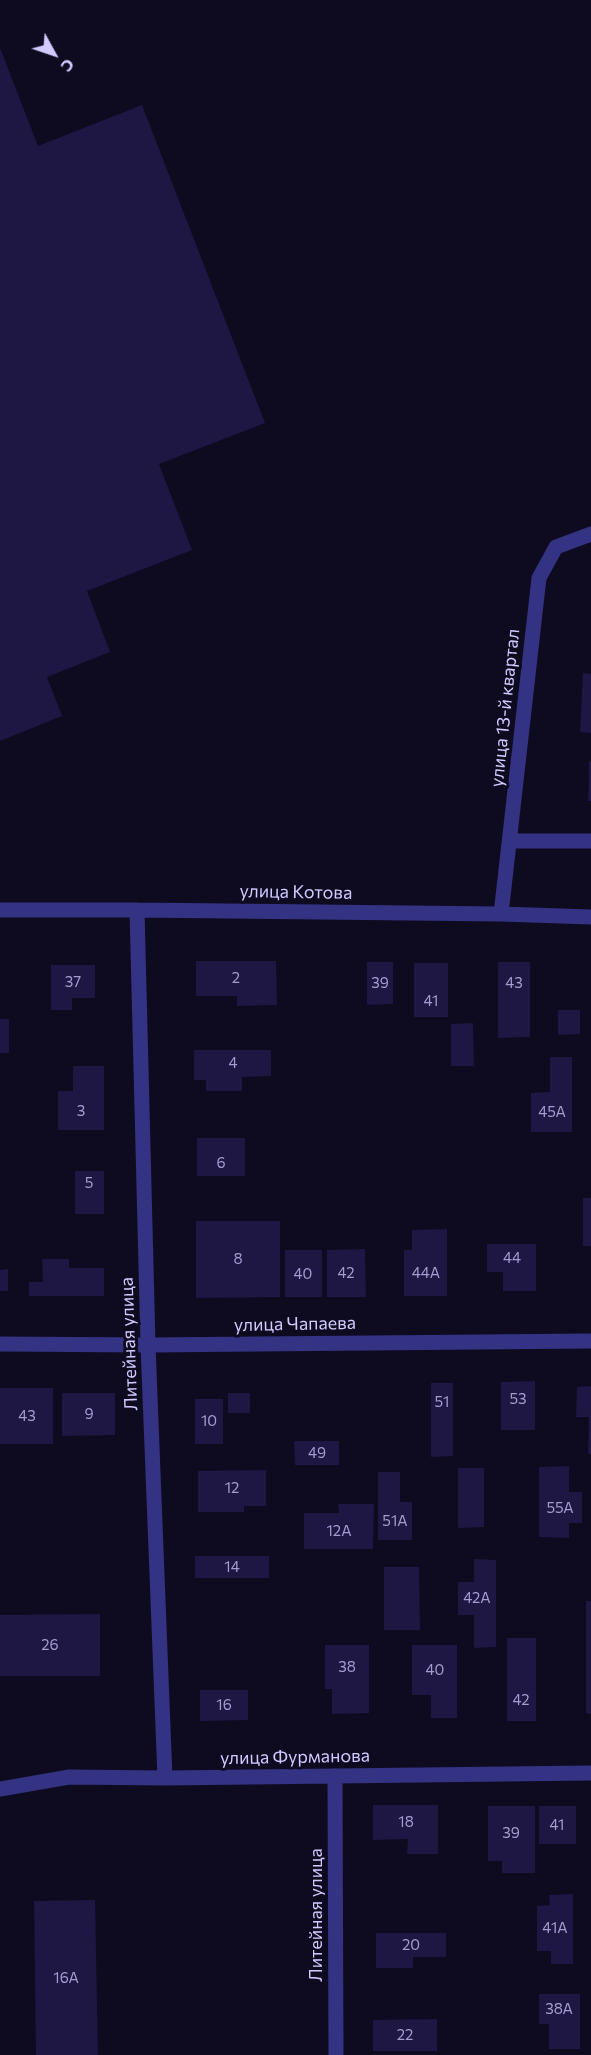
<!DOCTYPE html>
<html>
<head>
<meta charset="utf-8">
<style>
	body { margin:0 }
	#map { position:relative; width:591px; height:2055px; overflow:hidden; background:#0e0b20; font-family:Commissioner,sans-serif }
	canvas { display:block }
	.north { position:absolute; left:24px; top:24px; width:60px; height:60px; -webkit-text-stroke:4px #0e0b20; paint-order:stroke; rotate:130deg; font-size:16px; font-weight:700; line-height:24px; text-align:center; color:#d0caff }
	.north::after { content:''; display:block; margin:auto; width:21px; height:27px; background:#d0caff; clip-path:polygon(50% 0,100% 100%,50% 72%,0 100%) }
</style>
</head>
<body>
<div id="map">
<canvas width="591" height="2055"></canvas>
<div class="north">С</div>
</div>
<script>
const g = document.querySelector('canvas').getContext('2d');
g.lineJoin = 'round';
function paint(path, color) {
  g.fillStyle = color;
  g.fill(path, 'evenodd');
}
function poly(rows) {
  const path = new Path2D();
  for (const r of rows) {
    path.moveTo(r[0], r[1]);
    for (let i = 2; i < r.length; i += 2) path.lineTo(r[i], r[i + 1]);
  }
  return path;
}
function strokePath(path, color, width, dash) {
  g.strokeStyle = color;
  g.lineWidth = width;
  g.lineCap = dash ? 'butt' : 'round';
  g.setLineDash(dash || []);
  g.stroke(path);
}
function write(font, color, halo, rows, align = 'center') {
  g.font = font + ' Commissioner,sans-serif';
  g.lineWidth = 6;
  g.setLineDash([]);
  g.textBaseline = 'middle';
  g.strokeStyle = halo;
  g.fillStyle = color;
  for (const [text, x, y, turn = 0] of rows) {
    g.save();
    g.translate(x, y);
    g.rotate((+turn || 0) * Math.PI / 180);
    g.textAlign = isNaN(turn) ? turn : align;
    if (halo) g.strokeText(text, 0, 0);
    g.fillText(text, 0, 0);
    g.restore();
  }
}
const building = poly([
	[0,48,38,146,142,105,265,423,159,464,192,550,87,591,110,652,47,677,62,716,0,741],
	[583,673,591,674,591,733,580,732],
	[589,762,591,762,591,801,588,801],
	[196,961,276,961,277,1005,237,1006,237,996,196,996],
	[367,962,393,962,393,1004,367,1005],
	[498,962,530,962,530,1037,498,1038],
	[414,963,448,963,448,1017,414,1017],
	[51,965,95,965,95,998,72,998,72,1010,51,1010],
	[558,1010,580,1010,580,1034,558,1035],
	[0,1019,9,1019,9,1053,0,1053],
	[473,1023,474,1066,451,1066,451,1024],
	[194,1050,271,1050,271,1076,242,1077,242,1091,206,1091,206,1080,194,1080],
	[550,1057,572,1057,572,1132,531,1132,531,1093,550,1092],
	[73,1066,104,1066,104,1130,58,1130,58,1091,73,1091],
	[197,1138,245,1138,245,1176,197,1176],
	[75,1171,104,1171,104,1214,75,1214],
	[583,1198,591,1198,591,1246,583,1246],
	[196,1221,280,1221,280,1297,196,1298],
	[447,1229,447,1296,404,1296,404,1250,412,1250,412,1230],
	[487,1244,536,1244,536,1291,503,1291,503,1272,487,1272],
	[365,1249,366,1297,327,1297,327,1250],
	[285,1250,322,1250,322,1297,285,1297],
	[42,1259,69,1259,69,1268,104,1268,104,1296,29,1296,29,1282,43,1282],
	[8,1269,8,1291,0,1291,0,1270],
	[535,1381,535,1430,501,1430,501,1382],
	[431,1383,453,1383,453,1456,431,1457],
	[591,1386,591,1454,588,1454,589,1417,576,1417,577,1387],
	[0,1388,53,1388,53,1444,0,1444],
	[62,1393,115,1393,115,1435,62,1436],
	[228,1393,250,1393,250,1413,228,1413],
	[195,1399,223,1399,223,1444,195,1444],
	[294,1441,339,1441,339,1465,295,1465],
	[569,1466,569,1492,582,1492,582,1523,569,1523,569,1538,539,1537,539,1467],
	[458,1468,484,1468,484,1527,458,1528],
	[266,1470,266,1506,244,1506,244,1512,198,1512,198,1471],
	[378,1472,400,1472,400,1502,412,1502,412,1540,378,1540],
	[338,1504,374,1504,373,1549,304,1549,304,1513,339,1513],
	[195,1556,269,1556,269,1578,195,1578],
	[474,1559,496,1560,496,1647,474,1648,474,1615,458,1615,458,1582,474,1582],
	[384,1567,419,1567,420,1630,384,1630],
	[586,1601,591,1601,591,1714,586,1713],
	[100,1614,100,1676,0,1676,0,1615],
	[507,1638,536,1638,536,1721,507,1721],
	[325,1645,369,1645,369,1713,332,1714,332,1689,325,1689],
	[412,1645,457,1645,457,1718,431,1718,431,1695,412,1695],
	[200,1690,248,1690,248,1720,200,1721],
	[373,1805,438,1805,438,1854,407,1854,408,1839,373,1840],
	[488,1806,535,1806,535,1873,502,1873,502,1861,488,1861],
	[539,1806,576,1806,576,1844,539,1844],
	[573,1894,573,1964,551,1964,551,1951,537,1951,537,1906,550,1905,549,1895],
	[95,1900,98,2055,36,2055,34,1901],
	[376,1933,446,1933,446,1957,413,1957,413,1968,376,1968],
	[539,1994,580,1994,580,2049,549,2049,549,2024,539,2024],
	[437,2019,437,2051,373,2051,373,2020]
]);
const minor = poly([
	[511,841,591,841],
	[0,910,137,910,501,914,591,917],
	[137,910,148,1345,165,1778],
	[501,914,539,578,556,547,591,534],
	[0,1344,148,1345,591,1341],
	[335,1776,336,2055],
	[0,1789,69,1777,165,1778,591,1773]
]);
const numberNames = [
	["2",236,978],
	["37",73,982],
	["39",380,983],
	["43",514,983],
	["41",431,1001],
	["4",233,1063],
	["3",81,1111],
	["45А",552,1112],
	["6",221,1163],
	["5",89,1183],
	["44",512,1258],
	["8",238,1259],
	["42",346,1273],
	["44А",426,1273],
	["40",303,1274],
	["53",518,1399],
	["51",442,1402],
	["9",89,1414],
	["43",27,1416],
	["10",209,1421],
	["49",317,1453],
	["12",232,1488],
	["55А",560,1508],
	["51А",395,1521],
	["12А",339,1531],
	["14",232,1567],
	["42А",477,1598],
	["26",50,1645],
	["38",347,1667],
	["40",435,1670],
	["42",521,1700],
	["16",224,1705],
	["18",406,1822],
	["41",557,1825],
	["39",511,1833],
	["41А",555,1928],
	["20",411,1945],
	["16А",66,1978],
	["38А",559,2009],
	["22",405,2035]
];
const streetNames = [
	["улица 13-й квартал",505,708,-84],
	["улица Котова",296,892,1],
	["улица Чапаева",295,1324,-1],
	["Литейная улица",129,1344,-92],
	["улица Фурманова",295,1757,-1],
	["Литейная улица",316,1915,-90]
];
paint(building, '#1e1643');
strokePath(minor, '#343283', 15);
write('15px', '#a49dd0', null, numberNames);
write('18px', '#d0caff', '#0e0b20', streetNames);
</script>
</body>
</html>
